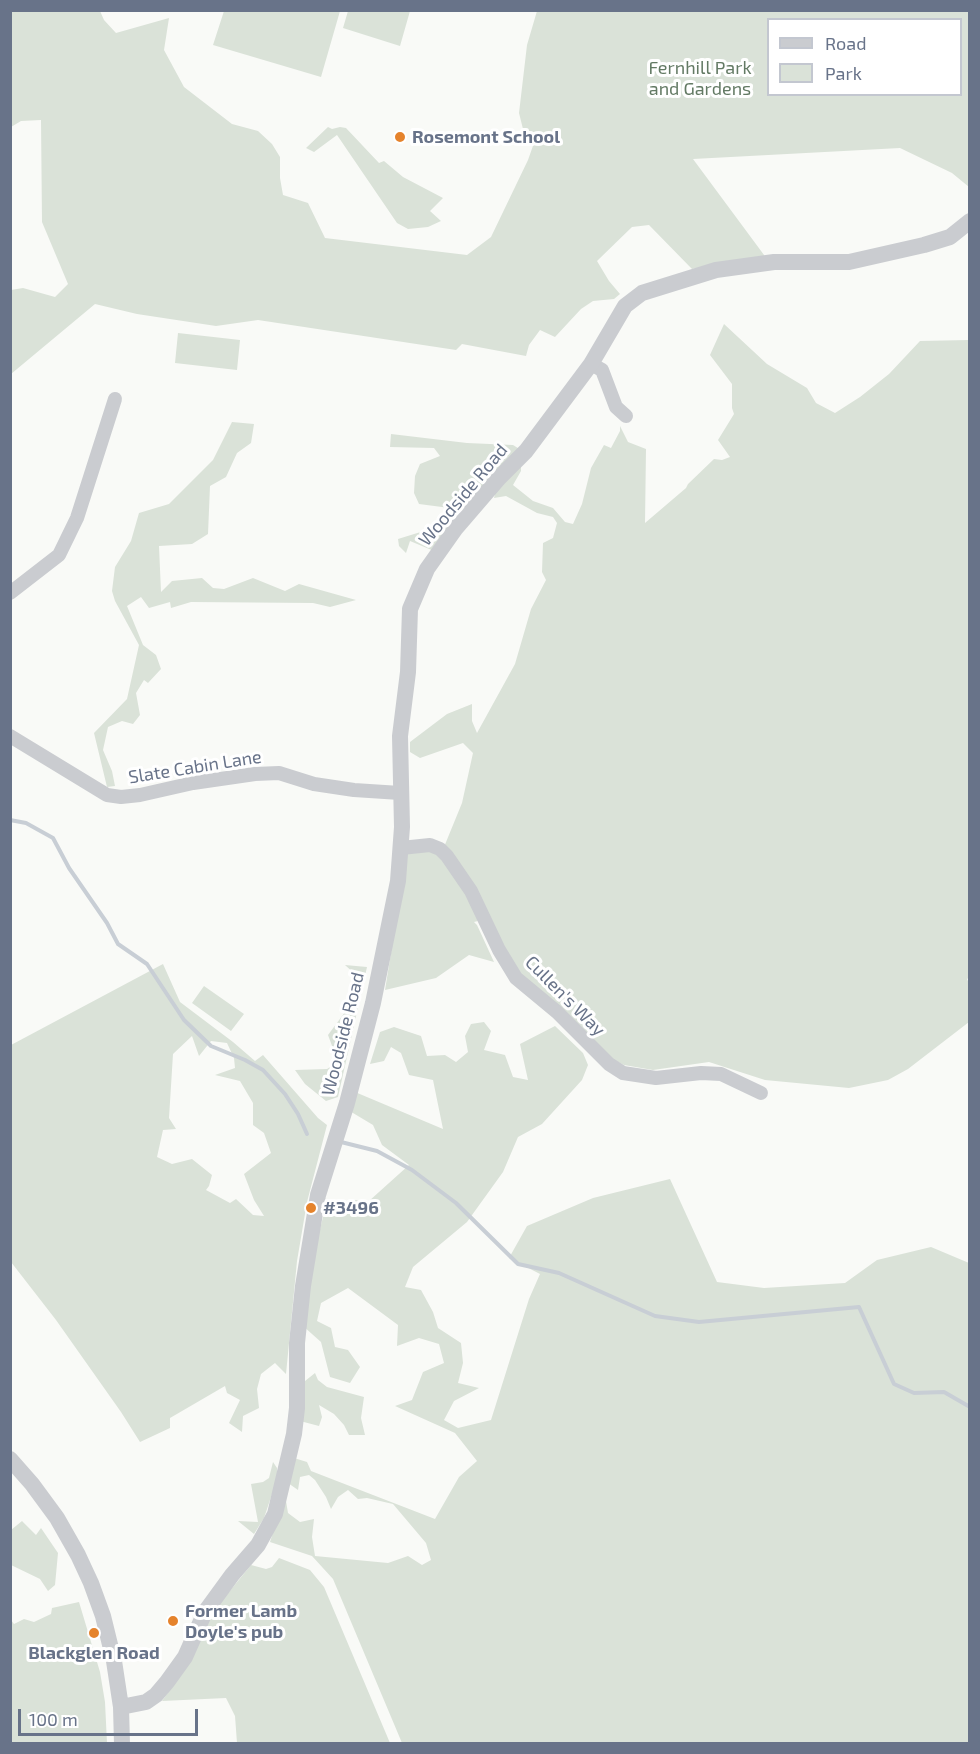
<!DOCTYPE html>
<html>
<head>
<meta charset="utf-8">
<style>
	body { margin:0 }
	#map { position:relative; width:980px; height:1754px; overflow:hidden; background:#f9faf7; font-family:"Exo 2",sans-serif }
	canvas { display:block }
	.frame { position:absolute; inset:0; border:12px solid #687389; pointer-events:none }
	.legend { position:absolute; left:767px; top:18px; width:195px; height:78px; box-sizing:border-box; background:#fff; border:2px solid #c3c7d0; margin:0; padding:8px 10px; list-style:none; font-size:18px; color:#687389 }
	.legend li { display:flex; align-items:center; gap:12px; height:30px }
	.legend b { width:30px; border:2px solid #c3c7d0 }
	.scale { position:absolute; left:18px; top:1709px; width:180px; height:27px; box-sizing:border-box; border:3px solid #687389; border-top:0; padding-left:8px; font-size:18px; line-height:21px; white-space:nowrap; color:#687389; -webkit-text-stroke:4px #fff; paint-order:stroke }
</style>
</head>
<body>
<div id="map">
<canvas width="980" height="1754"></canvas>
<div class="frame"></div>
<ul class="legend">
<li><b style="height:8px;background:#caccd0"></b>Road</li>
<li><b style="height:16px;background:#dae2d8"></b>Park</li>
</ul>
<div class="scale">100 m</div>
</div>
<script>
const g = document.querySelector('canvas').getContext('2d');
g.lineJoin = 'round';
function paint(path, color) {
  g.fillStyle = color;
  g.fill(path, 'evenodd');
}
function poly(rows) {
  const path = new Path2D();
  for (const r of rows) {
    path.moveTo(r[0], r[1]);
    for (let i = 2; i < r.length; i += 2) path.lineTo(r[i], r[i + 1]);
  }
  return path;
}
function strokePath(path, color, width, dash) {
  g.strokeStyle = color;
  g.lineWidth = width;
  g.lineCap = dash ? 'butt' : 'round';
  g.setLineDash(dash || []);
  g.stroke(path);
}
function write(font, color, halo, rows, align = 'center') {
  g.font = font + ' "Exo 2",sans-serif';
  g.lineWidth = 6;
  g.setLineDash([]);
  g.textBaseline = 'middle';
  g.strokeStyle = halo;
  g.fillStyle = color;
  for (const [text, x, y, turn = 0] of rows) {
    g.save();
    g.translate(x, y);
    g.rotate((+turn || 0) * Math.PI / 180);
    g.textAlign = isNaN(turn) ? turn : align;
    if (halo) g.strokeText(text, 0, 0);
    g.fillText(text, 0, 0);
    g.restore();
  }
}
const green = poly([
	[11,11,100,11,104,20,116,33,169,18,164,50,184,87,232,124,258,131,272,144,280,157,280,178,283,195,308,203,325,238,467,255,491,237,528,160,534,143,526,141,519,113,527,45,537,11,969,11,969,187,952,173,900,148,693,159,767,259,692,269,649,225,632,227,597,261,609,281,620,294,614,299,593,301,581,309,555,337,540,330,529,345,526,356,462,344,456,350,258,320,216,326,137,314,95,304,11,374,11,290,23,288,55,297,68,284,42,222,41,120,21,121,11,127],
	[768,20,960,20,960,94,768,94],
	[224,11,340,11,321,77,213,45],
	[348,11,410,11,400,46,343,28],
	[328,127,332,129,340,127,346,128,379,163,384,161,403,177,443,198,430,211,441,221,428,227,408,229,397,223,337,135,314,152,306,148],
	[724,324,767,364,807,388,816,403,835,413,860,397,889,374,920,341,969,340,970,977,967,979,970,985,969,1022,908,1069,888,1080,849,1088,765,1080,709,1062,653,1070,624,1065,614,1060,523,978,444,847,462,803,473,753,463,743,420,758,410,752,410,742,447,714,472,704,472,721,477,733,515,664,531,609,546,580,542,572,543,543,553,538,557,523,553,517,537,513,506,496,494,498,496,490,521,466,521,471,513,485,533,501,553,508,565,522,573,524,582,504,591,468,604,445,611,448,620,431,620,426,628,442,646,449,645,523,686,488,688,484,714,459,722,460,730,457,718,440,734,414,732,408,732,384,710,355],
	[178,333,240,340,237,370,175,363],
	[232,422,254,424,251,443,237,453,226,477,210,486,208,534,192,544,159,546,161,592,172,581,202,578,213,588,224,589,253,578,285,591,299,584,356,600,330,607,313,603,191,602,171,608,170,602,149,608,141,597,127,606,143,645,156,655,161,669,148,683,144,680,136,693,140,715,133,724,122,721,108,727,103,750,112,771,115,786,107,787,94,733,127,699,139,645,115,601,112,591,115,567,131,541,139,513,169,504,213,460],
	[391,434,467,443,513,445,521,450,465,510,419,504,414,493,415,476,420,464,440,456,434,448,390,447],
	[453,526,434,551,410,541,406,553,399,546,398,539,427,530],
	[415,851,438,852,467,889,478,921,474,922,477,925,494,962,469,955,436,978,385,990,407,854],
	[163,964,180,1002,233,1042,255,1061,263,1055,318,1118,327,1125,307,1202,297,1261,286,1374,275,1363,261,1374,257,1389,259,1408,243,1416,242,1432,229,1423,240,1400,227,1393,225,1386,170,1418,170,1428,140,1442,121,1412,56,1320,11,1262,11,1045],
	[192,1036,199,1056,211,1041,227,1043,234,1058,235,1068,215,1075,240,1081,253,1103,253,1125,264,1133,271,1153,244,1174,254,1200,264,1216,253,1215,236,1199,230,1203,206,1190,209,1186,212,1175,192,1159,172,1164,157,1157,163,1130,176,1129,169,1118,173,1054],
	[345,965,367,967,338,1097,326,1101,305,1084,295,1070,327,1069,338,1062,328,1035,348,1008,357,976],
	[204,986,244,1014,231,1031,192,1003],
	[484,1022,491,1031,484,1050,505,1055,513,1077,528,1080,520,1044,555,1026,583,1053,588,1065,582,1080,542,1124,518,1137,503,1172,467,1222,413,1267,405,1287,421,1290,433,1312,438,1328,461,1343,463,1363,458,1383,479,1388,454,1401,444,1420,458,1428,491,1420,529,1299,540,1274,509,1258,527,1226,593,1198,670,1179,717,1282,764,1288,845,1283,877,1260,931,1247,969,1263,969,1743,402,1743,333,1579,312,1556,270,1542,285,1495,288,1513,300,1522,314,1519,312,1537,315,1556,388,1563,408,1556,422,1565,431,1560,426,1543,393,1504,367,1498,358,1499,348,1490,338,1497,331,1509,326,1497,315,1480,309,1475,300,1477,298,1490,288,1483,294,1458,307,1462,311,1471,435,1519,459,1477,477,1461,455,1433,395,1406,412,1400,423,1372,444,1363,439,1344,419,1338,397,1346,398,1325,348,1288,321,1303,317,1321,331,1328,335,1347,348,1350,360,1367,350,1383,330,1377,321,1342,303,1326,304,1295,323,1217,352,1200,369,1201,409,1165,382,1145,373,1125,348,1110,355,1092,443,1129,433,1080,409,1075,401,1053,391,1047,384,1061,370,1064,380,1032,394,1027,421,1036,427,1056,445,1055,456,1062,468,1052,465,1036,471,1024],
	[315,1373,318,1380,327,1387,364,1397,361,1418,365,1435,349,1435,344,1425,334,1414,319,1405,322,1417,319,1426,300,1421,300,1385],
	[273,1462,277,1468,277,1479,264,1518,254,1534,238,1521,258,1522,251,1484,263,1482,269,1478],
	[22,1521,36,1535,41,1528,58,1553,55,1585,48,1591,40,1579,11,1565,11,1530],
	[279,1558,310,1570,324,1587,390,1743,237,1743,235,1716,226,1698,162,1701,187,1666,202,1625,251,1565,266,1569,272,1567],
	[79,1602,100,1672,105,1702,107,1743,11,1743,11,1620,14,1624,24,1619,34,1622,51,1614,52,1608]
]);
const stream = poly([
	[10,820,26,823,53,838,69,868,107,923,118,944,147,964,184,1020,211,1046,245,1060,263,1070,285,1094,298,1114,307,1134],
	[341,1142,377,1151,412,1170,456,1203,518,1264,559,1273,655,1316,699,1322,859,1307,894,1384,914,1393,944,1392,970,1407]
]);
const minor = poly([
	[591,364,602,370,616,407,626,416],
	[10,593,59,555,77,518,115,399],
	[10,736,107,795,121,797,140,795,193,783,255,774,279,773,314,784,354,790,400,793],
	[401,848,430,845,440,849,447,856,471,891,499,950,516,978,557,1012,609,1064,623,1073,656,1078,701,1073,721,1074,761,1093]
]);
const tertiary = poly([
	[10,1459,32,1484,57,1518,78,1555,91,1583,103,1616,114,1661,121,1707,122,1744],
	[121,1707,146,1702,156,1695,167,1682,185,1657,205,1612,232,1575,258,1545,275,1514,294,1434,297,1408,297,1343,303,1286,318,1195,347,1103,373,1003,398,881,402,827,400,736,408,672,410,609,427,569,456,528,499,478,526,451,591,364,625,306,642,293,716,270,774,262,849,262,924,245,950,237,970,221]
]);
const markers = [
	[400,137,6,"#e5832c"],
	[311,1208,6,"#e5832c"],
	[173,1621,6,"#e5832c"],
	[94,1633,6,"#e5832c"]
];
const parkNames = [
	["Fernhill Park",700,68],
	["and Gardens",700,89]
];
const poiNames = [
	["Rosemont School",412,137],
	["#3496",323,1208],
	["Former Lamb",185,1611],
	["Doyle's pub",185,1632],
	["Blackglen Road",94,1653,"center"]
];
const streetNames = [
	["Woodside Road",463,495,-50],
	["Slate Cabin Lane",195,767,-9],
	["Cullen's Way",565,996,45],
	["Woodside Road",343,1034,-76]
];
paint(green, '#dae2d8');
strokePath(stream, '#c8ced5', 4);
strokePath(minor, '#caccd0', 14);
strokePath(tertiary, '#caccd0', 16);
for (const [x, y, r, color] of markers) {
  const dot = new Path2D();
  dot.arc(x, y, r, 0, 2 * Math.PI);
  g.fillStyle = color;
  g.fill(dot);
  strokePath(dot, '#fff', 2);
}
write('18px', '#637a64', '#fff', parkNames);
write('bold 18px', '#687389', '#fff', poiNames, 'left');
write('18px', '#687389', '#fff', streetNames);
</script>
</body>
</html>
